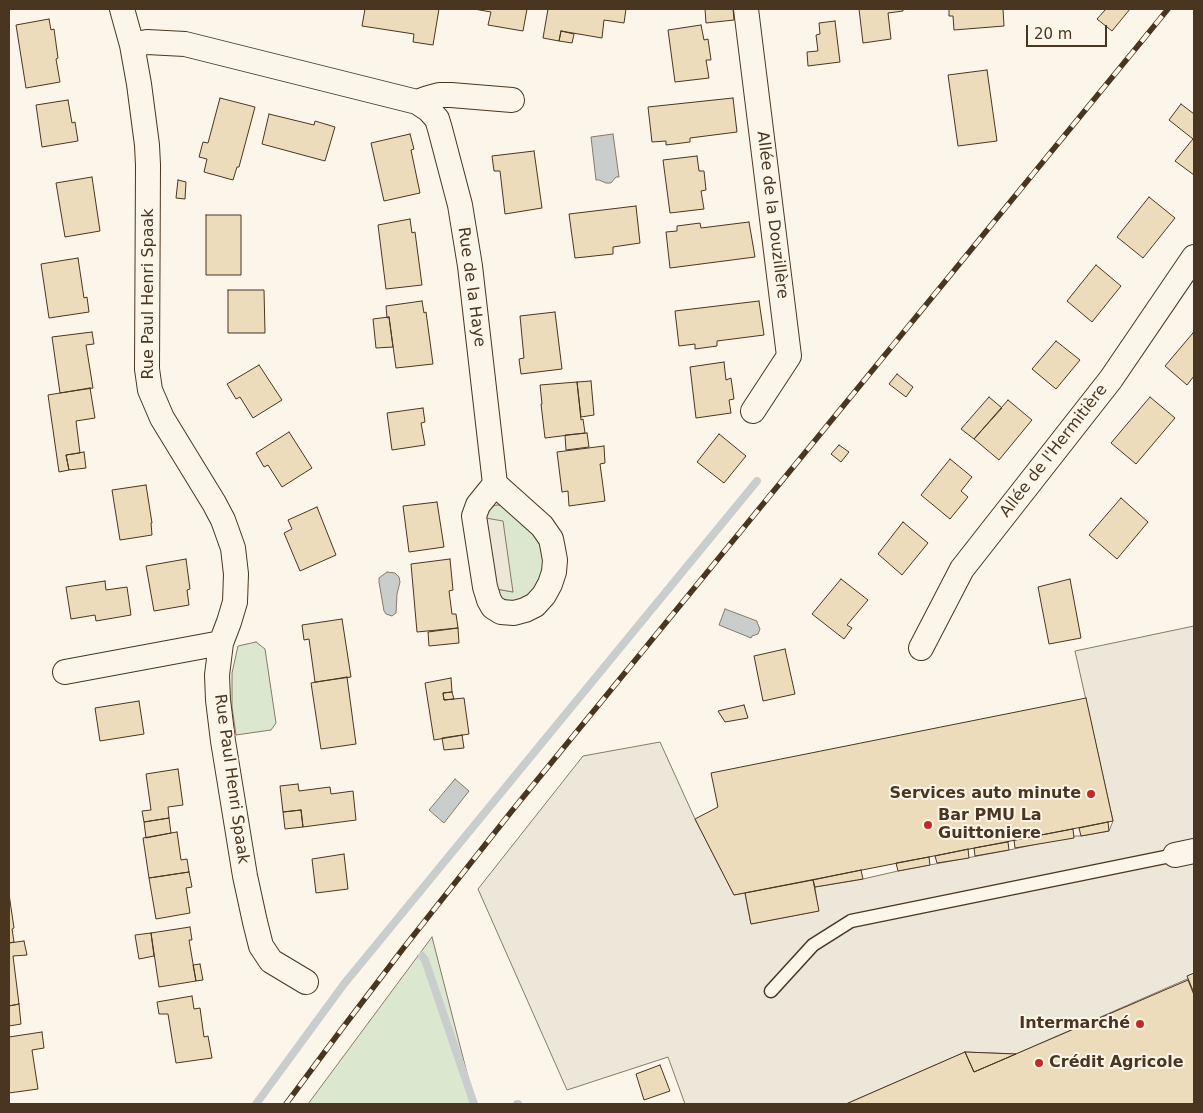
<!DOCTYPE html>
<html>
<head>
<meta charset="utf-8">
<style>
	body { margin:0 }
	#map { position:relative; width:1203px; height:1113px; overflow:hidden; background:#fbf6e9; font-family:"DejaVu Sans",sans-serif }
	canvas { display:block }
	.frame { position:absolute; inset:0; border:10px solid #4a3520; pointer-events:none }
	.scale { position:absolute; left:1026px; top:25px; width:81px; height:22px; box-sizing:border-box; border:2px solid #4a3520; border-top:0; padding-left:6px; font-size:15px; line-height:18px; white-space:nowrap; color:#4a3520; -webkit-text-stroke:4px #fbf6e9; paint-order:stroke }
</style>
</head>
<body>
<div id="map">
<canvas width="1203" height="1113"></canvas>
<div class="frame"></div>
<div class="scale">20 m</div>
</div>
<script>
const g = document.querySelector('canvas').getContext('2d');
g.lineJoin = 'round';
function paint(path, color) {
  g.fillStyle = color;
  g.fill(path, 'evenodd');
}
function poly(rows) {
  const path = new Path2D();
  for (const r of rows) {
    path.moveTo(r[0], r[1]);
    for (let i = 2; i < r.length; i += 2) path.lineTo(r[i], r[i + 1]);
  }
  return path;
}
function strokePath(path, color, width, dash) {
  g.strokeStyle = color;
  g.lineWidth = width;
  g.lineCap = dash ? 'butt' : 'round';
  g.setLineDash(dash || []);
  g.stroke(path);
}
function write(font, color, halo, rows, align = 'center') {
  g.font = font + ' "DejaVu Sans",sans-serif';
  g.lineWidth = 4;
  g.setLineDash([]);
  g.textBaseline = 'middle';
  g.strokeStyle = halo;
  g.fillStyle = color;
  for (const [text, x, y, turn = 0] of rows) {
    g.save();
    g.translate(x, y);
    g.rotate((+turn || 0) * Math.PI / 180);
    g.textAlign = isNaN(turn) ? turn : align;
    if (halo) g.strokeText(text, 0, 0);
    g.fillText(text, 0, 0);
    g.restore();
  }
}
const green = poly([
	[497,505,513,507,536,524,547,566,527,600,511,602,497,596,492,588,513,592,484,518,489,507,497,505],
	[256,642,265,649,276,723,271,730,236,735,232,707,232,673,238,646,256,642],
	[432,937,475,1104,308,1104,432,937]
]);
const parking = poly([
	[474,516,503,521,513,592,485,587,474,516],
	[1194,626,1194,976,1016,1054,965,1052,846,1104,685,1104,668,1057,567,1090,478,889,583,756,660,742,695,819,734,895,745,893,751,924,818,911,815,887,863,879,898,871,1009,850,1074,836,1081,836,1109,831,1113,821,1075,651,1194,626]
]);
const water = poly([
	[613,134,619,177,616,177,611,183,606,183,599,180,596,180,591,137,613,134],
	[387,572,395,573,399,577,400,582,397,594,396,613,392,616,386,614,384,611,379,582,379,578,387,572],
	[725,609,757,621,757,622,760,629,758,634,752,636,751,638,719,625,725,609],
	[455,779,469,791,444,823,429,810,455,779]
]);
const stream = poly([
	[422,956,425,960,474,1104],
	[256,1104,344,984,757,481],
	[517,1104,518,1104]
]);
const building = poly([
	[365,9,439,9,433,45,413,42,414,34,362,26,365,9],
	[474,9,527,9,523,31,488,25,491,12,474,9],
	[548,9,626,9,624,23,604,20,602,38,561,31,559,41,543,38,548,9],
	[705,9,733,9,734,20,706,23,705,9],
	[859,9,903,9,903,11,888,13,891,39,863,43,859,9],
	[949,9,1003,9,1004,26,954,30,953,16,949,16,949,9],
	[1106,9,1130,9,1112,31,1097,19,1106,9],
	[49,19,51,30,54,29,58,58,56,59,60,82,26,88,16,25,49,19],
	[835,21,840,62,808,66,807,52,818,51,816,35,820,34,819,23,835,21],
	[701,25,704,40,708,39,711,60,706,60,709,78,675,82,668,30,701,25],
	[561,31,574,34,572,43,559,41,561,31],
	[987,70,997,141,958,146,948,75,987,70],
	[220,98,255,107,239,167,237,167,233,180,204,172,207,159,199,157,203,142,208,143,220,98],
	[733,98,737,132,690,138,690,142,666,145,666,141,652,142,648,107,733,98],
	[68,100,72,123,75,122,78,141,42,147,36,105,68,100],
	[1181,104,1194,114,1194,175,1175,161,1193,139,1169,120,1181,104],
	[269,114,314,125,315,121,335,127,325,161,262,144,269,114],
	[410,134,414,149,411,150,420,193,384,201,371,143,410,134],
	[534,151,542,208,505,214,500,171,494,171,492,156,534,151],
	[697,156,699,171,704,171,706,190,701,191,704,209,670,213,663,160,697,156],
	[92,177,100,231,65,237,56,183,92,177],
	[178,180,186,182,185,199,176,198,178,180],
	[1149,197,1175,218,1143,258,1117,237,1149,197],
	[636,206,640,243,613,247,613,254,575,258,569,214,636,206],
	[206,215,241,215,241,275,206,275,206,215],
	[410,219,412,233,415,232,422,285,386,289,378,225,410,219],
	[749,222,755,257,670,268,666,232,677,231,677,226,700,223,701,228,749,222],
	[78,258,84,298,87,297,89,312,49,318,41,264,78,258],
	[1096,265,1121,286,1092,322,1067,301,1096,265],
	[228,290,264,290,265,333,228,333,228,290],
	[422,301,424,313,426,312,433,364,396,368,389,317,387,318,386,306,422,301],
	[759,301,764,335,717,341,717,346,695,349,695,344,679,346,675,311,759,301],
	[555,312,562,369,521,374,519,359,524,358,520,316,555,312],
	[389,317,393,347,376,348,373,319,389,317],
	[92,332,94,344,86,345,93,388,60,393,52,337,92,332],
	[1193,333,1194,334,1194,376,1187,385,1165,366,1193,333],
	[1056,341,1080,360,1056,389,1032,369,1056,341],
	[724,362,726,380,731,378,734,399,729,400,731,413,696,418,690,367,724,362],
	[259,365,282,400,253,418,240,397,236,399,227,384,259,365],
	[897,374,913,387,906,397,889,384,897,374],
	[591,381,594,415,581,417,577,382,591,381],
	[577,382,581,420,583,419,585,433,545,438,541,404,542,404,540,385,577,382],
	[90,388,95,418,76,421,80,453,66,455,69,470,59,472,48,395,90,388],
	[989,397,1002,408,974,439,961,429,989,397],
	[1150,397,1175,418,1136,464,1111,443,1150,397],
	[1008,400,1032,420,999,460,974,439,1008,400],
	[423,408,425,422,421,423,425,445,392,450,387,413,423,408],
	[289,432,312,468,282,487,268,465,264,467,256,453,289,432],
	[587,433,589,447,566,450,565,435,587,433],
	[719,434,746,456,724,483,697,462,719,434],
	[839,445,849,452,841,462,831,454,839,445],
	[604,446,605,463,600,464,605,501,569,506,568,491,562,492,557,452,604,446],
	[84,452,86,468,69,470,66,455,84,452],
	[950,459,972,477,961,491,968,497,950,519,921,495,950,459],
	[146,485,152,523,151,523,152,535,120,540,112,490,146,485],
	[1121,498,1148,522,1117,559,1089,535,1121,498],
	[437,502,444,547,409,552,403,506,437,502],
	[317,507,336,555,300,571,284,533,292,529,288,520,317,507],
	[903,522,928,543,902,575,878,554,903,522],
	[186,559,190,589,187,590,189,605,154,611,146,566,186,559],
	[450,559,453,590,449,591,452,614,456,614,458,628,417,632,411,564,450,559],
	[841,579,868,600,847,625,852,628,844,639,812,614,841,579],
	[1070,579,1081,638,1049,644,1038,587,1070,579],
	[105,581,106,590,127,587,131,615,96,621,95,615,71,619,66,587,105,581],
	[342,619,351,677,315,682,309,639,304,640,302,625,342,619],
	[458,628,459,643,429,646,428,632,458,628],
	[785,649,795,694,763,701,754,656,785,649],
	[347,677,356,744,321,749,311,683,347,677],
	[451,678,452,692,443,693,444,700,464,698,469,734,434,740,425,683,451,678],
	[452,692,454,699,444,700,443,693,452,692],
	[1086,698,1113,821,734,895,695,819,718,807,711,773,1086,698],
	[139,701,144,734,100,741,95,708,139,701],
	[744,705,748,718,725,722,718,711,744,705],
	[462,735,464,748,444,750,442,738,462,735],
	[178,769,183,805,168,807,169,818,144,822,142,811,151,810,146,774,178,769],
	[298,784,299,791,330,787,331,794,353,791,356,820,303,827,301,810,283,812,280,786,298,784],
	[301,810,303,827,285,829,283,812,301,810],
	[169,818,171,833,146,838,144,822,169,818],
	[1108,822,1109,831,1081,836,1079,828,1108,822],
	[1073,829,1074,838,1015,848,1014,840,1073,829],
	[177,832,181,860,187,859,189,872,149,878,143,838,177,832],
	[1008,842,1009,850,975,856,974,848,1008,842],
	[968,849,969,858,937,863,935,856,968,849],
	[344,854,348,889,316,893,312,859,344,854],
	[929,857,930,865,898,871,896,863,929,857],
	[861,870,863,879,815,887,813,880,861,870],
	[189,872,192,887,186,888,190,913,156,919,149,878,189,872],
	[813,880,819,911,751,924,745,893,813,880],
	[9,894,14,928,12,929,14,942,9,943,9,894],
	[190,927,192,940,189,940,196,981,159,987,151,933,190,927],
	[151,933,154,956,139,959,135,935,151,933],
	[24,941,27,955,13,956,19,1004,9,1006,9,943,24,941],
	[200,964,203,980,196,981,193,965,200,964],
	[1194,973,1194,993,1187,976,1194,973],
	[1188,980,1194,995,1194,1104,846,1104,965,1052,974,1072,1188,980],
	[192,996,194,1009,200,1008,204,1037,208,1036,212,1058,176,1063,168,1014,159,1014,157,1002,192,996],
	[19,1004,21,1024,9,1026,9,1006,19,1004],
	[42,1032,44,1048,32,1050,38,1089,9,1093,9,1037,42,1032],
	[965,1052,1016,1054,974,1072,965,1052],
	[660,1065,670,1091,644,1100,636,1074,660,1065]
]);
const lane = poly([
	[771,991,813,945,851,921,1175,855]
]);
const street = poly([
	[122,9,132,45,139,84,147,145,148,165,147,369,150,390,162,418,214,503,223,520,233,548,236,574,235,602,229,622,221,643,217,675,218,700,223,741,245,876,255,922,261,946,271,961,306,982],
	[746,9,789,356,753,411],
	[132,45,147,42,185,44,417,102,429,110,437,119,440,129,460,205,470,266,495,484,542,526,551,539,553,549,555,560,554,572,550,584,544,595,535,605,525,610,514,613,501,612,493,607,489,600,485,587,474,516,478,505,495,484],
	[417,102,428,98,439,95,451,95,512,100],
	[921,648,962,569,1111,379,1194,257],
	[65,672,221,643],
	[1175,855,1194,851]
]);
const rail = poly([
	[286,1104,341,1030,402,950,511,812,1168,9]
]);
const markers = [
	[1091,794,5,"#c62828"],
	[928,825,5,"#c62828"],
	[1140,1024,5,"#c62828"],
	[1039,1063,5,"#c62828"]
];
const streetNames = [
	["Allée de la Douzillère",772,215,83],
	["Rue de la Haye",471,287,82],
	["Rue Paul Henri Spaak",149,294,-90],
	["Allée de l'Hermitière",1054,451,-52],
	["Rue Paul Henri Spaak",231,779,82]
];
const poiNames = [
	["Services auto minute",1081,794],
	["Bar PMU La",938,816,"left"],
	["Guittoniere",938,834,"left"],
	["Intermarché",1130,1024],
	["Crédit Agricole",1049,1063,"left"]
];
paint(green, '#dce7d0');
strokePath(green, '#887966', 1);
paint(parking, '#ede7d9');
strokePath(parking, '#887966', 1);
paint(water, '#c9cecd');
strokePath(water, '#887966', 1);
strokePath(stream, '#c9cecd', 8);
paint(building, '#ecdcbc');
strokePath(building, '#4a3520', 1);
strokePath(lane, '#4a3520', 15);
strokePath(street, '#4a3520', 26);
strokePath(lane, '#fbf6e9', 12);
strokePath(street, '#fbf6e9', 24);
strokePath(rail, '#4a3520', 5.5);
strokePath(rail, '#fbf6e9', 4, [11]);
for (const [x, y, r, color] of markers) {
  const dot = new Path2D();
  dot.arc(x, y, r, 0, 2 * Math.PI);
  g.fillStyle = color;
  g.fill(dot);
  strokePath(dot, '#fbf6e9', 2);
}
write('16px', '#4a3520', '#fbf6e9', streetNames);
write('bold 16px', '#4a3520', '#fbf6e9', poiNames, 'right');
</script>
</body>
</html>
